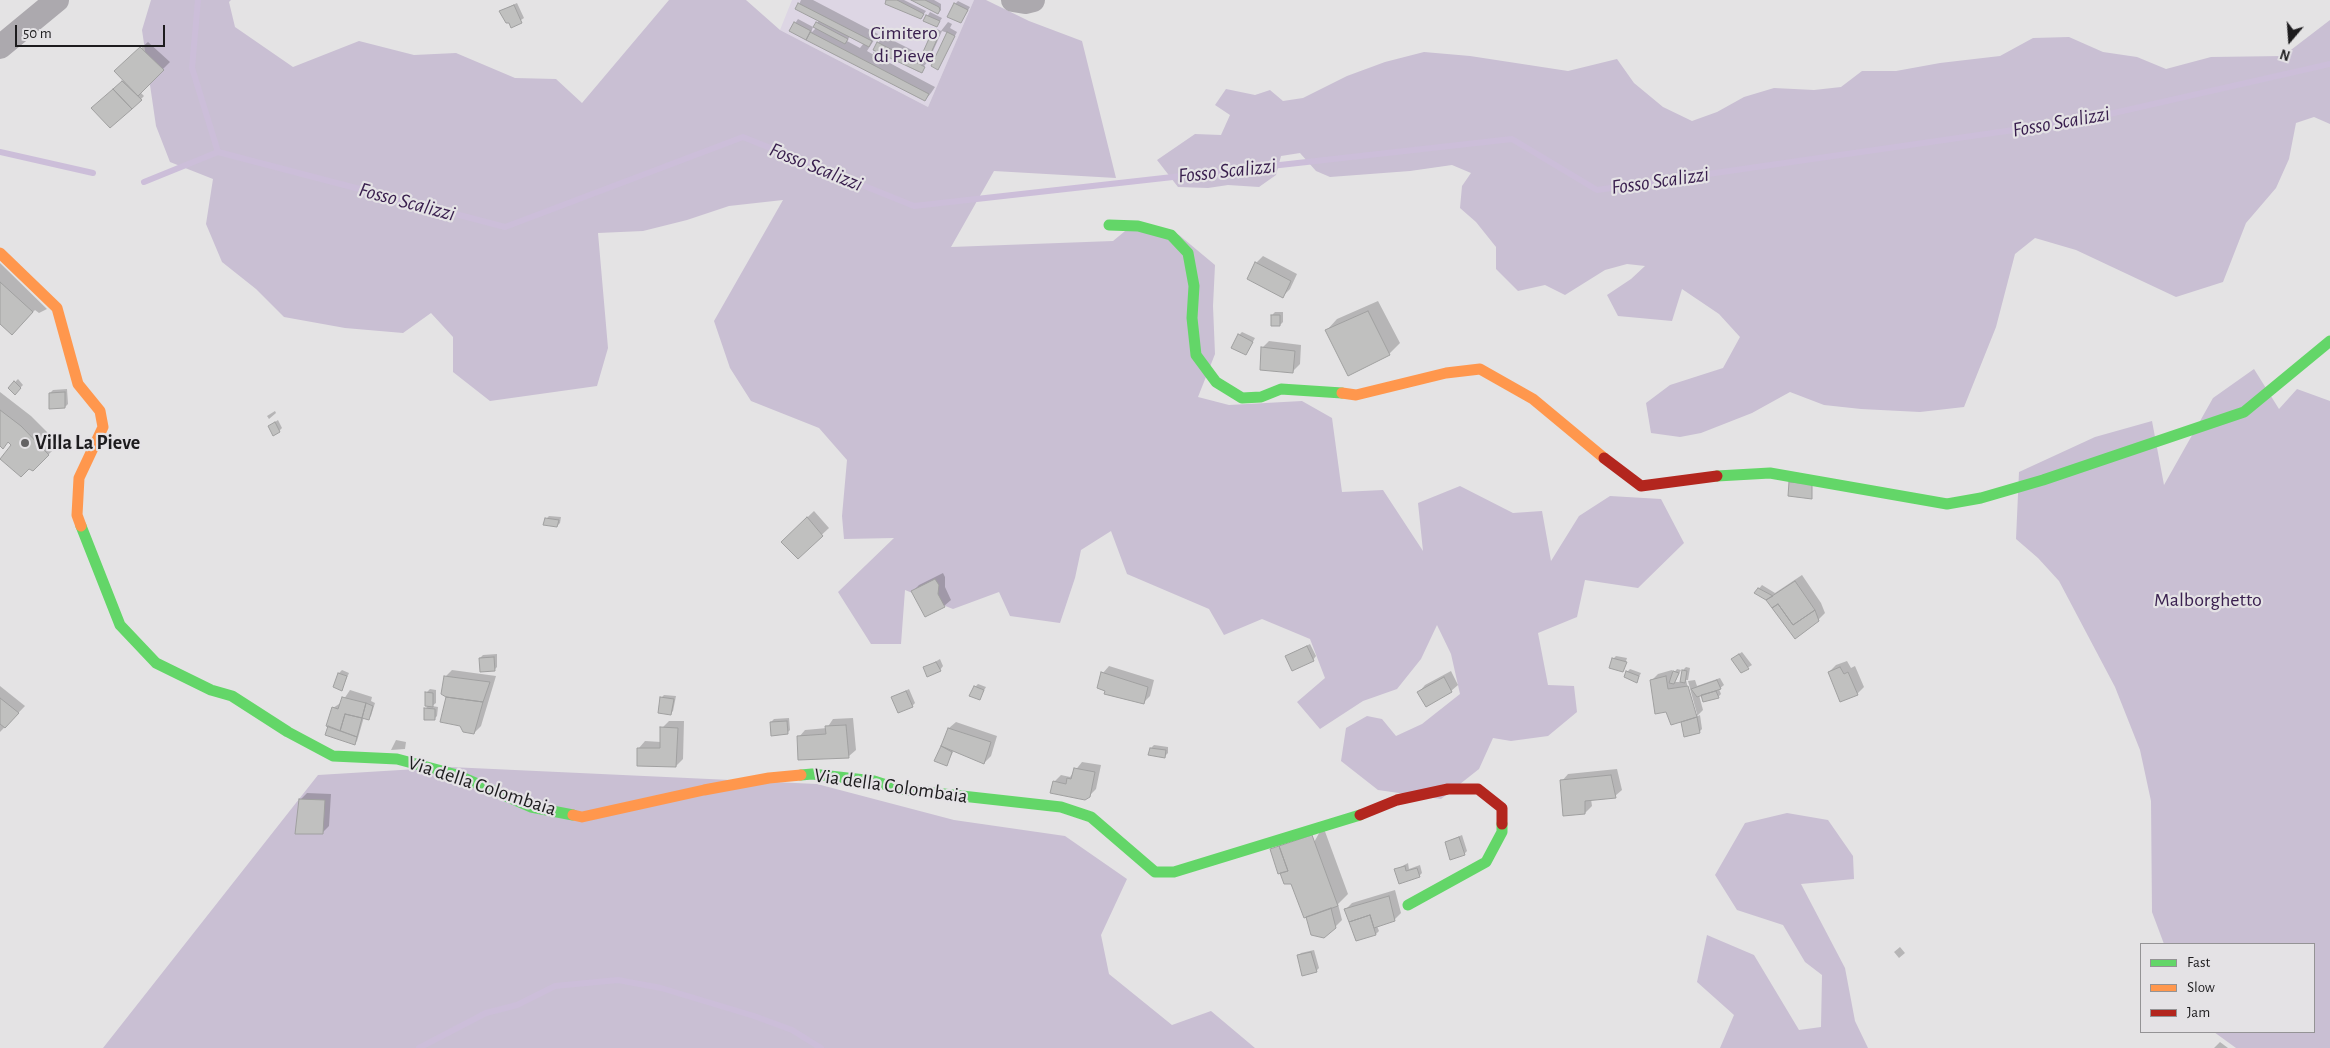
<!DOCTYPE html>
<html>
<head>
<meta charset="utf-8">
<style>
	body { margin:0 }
	#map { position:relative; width:2330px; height:1048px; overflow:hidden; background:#e4e3e4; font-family:"Alegreya Sans",sans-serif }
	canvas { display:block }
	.legend { position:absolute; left:2140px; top:943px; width:175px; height:90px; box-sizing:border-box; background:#e4e2e5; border:1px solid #949395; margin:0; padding:6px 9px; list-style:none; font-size:15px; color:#1d1c1e }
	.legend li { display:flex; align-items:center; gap:10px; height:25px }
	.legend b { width:25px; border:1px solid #949395 }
	.north { position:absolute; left:2265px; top:15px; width:50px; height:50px; -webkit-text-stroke:4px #e4e2e5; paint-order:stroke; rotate:198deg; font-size:14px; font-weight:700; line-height:20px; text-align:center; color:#1d1c1e }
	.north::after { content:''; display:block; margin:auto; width:18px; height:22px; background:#1d1c1e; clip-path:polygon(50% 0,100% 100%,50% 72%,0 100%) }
	.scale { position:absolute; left:15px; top:25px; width:150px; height:22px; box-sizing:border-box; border:2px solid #1d1c1e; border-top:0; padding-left:6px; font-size:15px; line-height:18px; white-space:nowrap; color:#1d1c1e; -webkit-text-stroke:4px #e4e2e5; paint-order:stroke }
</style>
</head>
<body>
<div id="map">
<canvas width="2330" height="1048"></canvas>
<ul class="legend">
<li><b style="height:6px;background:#63d668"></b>Fast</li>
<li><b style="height:6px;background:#ff974d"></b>Slow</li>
<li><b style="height:6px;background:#b3261e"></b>Jam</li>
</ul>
<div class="north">N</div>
<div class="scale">50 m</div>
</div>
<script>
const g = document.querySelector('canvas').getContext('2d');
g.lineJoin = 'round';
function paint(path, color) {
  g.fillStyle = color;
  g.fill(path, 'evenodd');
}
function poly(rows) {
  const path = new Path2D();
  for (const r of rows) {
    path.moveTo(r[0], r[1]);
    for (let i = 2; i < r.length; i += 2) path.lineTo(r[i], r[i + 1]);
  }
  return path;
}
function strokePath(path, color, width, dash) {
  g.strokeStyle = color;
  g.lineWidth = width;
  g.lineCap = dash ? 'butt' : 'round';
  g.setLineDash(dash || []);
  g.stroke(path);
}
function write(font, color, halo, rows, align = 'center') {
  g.font = font + ' "Alegreya Sans",sans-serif';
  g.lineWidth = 4.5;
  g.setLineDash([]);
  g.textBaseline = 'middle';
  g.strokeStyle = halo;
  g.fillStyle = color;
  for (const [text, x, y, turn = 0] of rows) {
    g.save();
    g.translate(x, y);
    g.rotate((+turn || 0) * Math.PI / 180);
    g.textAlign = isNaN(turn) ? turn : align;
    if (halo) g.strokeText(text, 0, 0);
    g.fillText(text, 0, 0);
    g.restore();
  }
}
const green = poly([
	[792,0,974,0,928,107,780,30]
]);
const forest = poly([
	[151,0,231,0,229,2,235,27,293,67,359,41,414,55,456,53,515,78,556,79,582,103,669,0,746,0,780,30,928,107,974,0,986,0,1029,21,1082,41,1116,178,994,171,951,247,1113,241,1136,222,1179,235,1215,265,1213,306,1215,354,1198,397,1229,405,1302,401,1332,418,1342,492,1383,490,1423,551,1418,503,1460,486,1513,513,1542,511,1551,561,1579,516,1610,496,1661,499,1684,543,1638,588,1585,580,1577,617,1538,633,1548,685,1574,686,1577,712,1548,736,1511,741,1493,738,1479,769,1441,799,1378,790,1341,761,1346,728,1367,716,1382,719,1396,736,1422,724,1460,694,1451,654,1437,625,1421,659,1397,689,1363,701,1320,729,1297,702,1325,678,1310,639,1262,619,1224,635,1209,609,1127,574,1111,531,1081,550,1075,578,1060,623,1010,616,999,592,953,609,905,590,901,644,871,644,838,592,894,538,844,539,842,516,847,460,819,428,751,401,730,368,714,321,783,200,729,206,687,220,643,231,598,233,608,348,597,386,490,401,453,372,453,337,431,313,403,333,345,328,284,317,256,289,222,262,206,224,213,179,170,162,156,126,142,30],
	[2330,20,2330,124,2314,117,2296,123,2289,159,2276,188,2246,223,2223,282,2176,297,2076,250,2035,238,2015,254,1996,327,1964,407,1920,412,1861,409,1824,405,1790,392,1752,413,1701,433,1680,437,1651,433,1646,403,1670,385,1723,368,1740,337,1719,314,1682,289,1672,321,1618,316,1607,295,1631,279,1645,266,1627,264,1605,270,1565,295,1545,285,1518,291,1496,269,1496,247,1476,222,1460,208,1462,186,1471,173,1452,165,1410,171,1330,177,1316,171,1300,153,1281,156,1276,175,1259,187,1228,185,1208,188,1178,187,1157,160,1195,134,1221,135,1230,115,1215,105,1226,89,1255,95,1270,90,1283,101,1303,98,1347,76,1385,62,1424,52,1470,56,1568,71,1617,59,1634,83,1663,107,1692,121,1717,112,1744,97,1774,88,1814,90,1841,87,1862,71,1896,71,1940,63,2000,56,2033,38,2069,37,2103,52,2137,57,2166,69,2211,57,2283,56],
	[2254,369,2279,409,2297,389,2330,401,2330,1048,2236,1048,2214,1032,2314,1032,2314,944,2164,944,2152,912,2151,801,2140,750,2115,687,2059,581,2038,558,2016,539,2019,472,2095,437,2152,421,2164,485,2213,398],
	[450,767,817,784,954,820,1065,836,1127,879,1101,935,1109,974,1172,1025,1211,1011,1255,1048,103,1048,318,775],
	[1787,813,1828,820,1853,856,1854,879,1801,884,1845,968,1855,1021,1868,1048,1720,1048,1734,1015,1697,982,1707,935,1754,955,1799,1030,1821,1027,1822,975,1805,962,1783,925,1737,910,1715,875,1745,823]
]);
const shadow = poly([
	[801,0,813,0,878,34,867,51,874,55,878,51,878,43,884,36,930,59,919,72,888,56,884,60,935,87,931,93,925,100,790,31,798,19,813,27,811,33,817,27,815,26,819,20,797,9],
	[850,36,864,43,860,48,847,41],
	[888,0,904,0,926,11,921,18],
	[913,0,934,0,941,4,941,10,938,13],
	[958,1,970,7,961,22,955,4],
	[517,3,524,18,512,26,500,11],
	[930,12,942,18,937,26,925,20],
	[948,22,952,24,950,28,957,32,938,68,948,33,942,31,933,51,930,54,924,51,933,32,937,29,941,31],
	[148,42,170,62,140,92,144,96,141,99,100,102,124,80,122,65],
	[1263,256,1297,274,1290,289,1283,296,1256,263],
	[0,263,47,309,39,313,35,310,23,323,0,323],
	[1378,301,1400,343,1389,354,1327,330,1337,319],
	[1275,312,1283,312,1283,322,1280,325,1272,315],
	[1242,332,1255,338,1246,354,1239,335],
	[1269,341,1301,345,1300,364,1293,371,1262,348],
	[18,379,23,385,15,393,9,388],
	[67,389,68,404,65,407,50,393,53,390],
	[0,392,31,416,59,444,33,470,9,441,0,444],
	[275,411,276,413,269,419,267,416],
	[278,420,282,428,279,431,272,424],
	[814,511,829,528,798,557,782,542],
	[549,516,561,517,560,523,557,526,546,519],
	[943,573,945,577,945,587,951,600,944,606,913,591,919,585],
	[1802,575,1821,603,1825,613,1818,620,1756,592,1762,585,1775,593],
	[1310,644,1316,656,1313,660,1286,656],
	[1742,652,1752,665,1741,672,1736,656],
	[497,654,497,667,494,670,480,658,483,655],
	[1616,656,1627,658,1623,670,1613,659],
	[940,659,943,666,940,670,925,668],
	[1847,661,1851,668,1855,666,1864,687,1857,694,1829,672,1836,665],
	[1109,666,1154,680,1150,696,1143,703,1103,673],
	[1686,667,1690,668,1688,680,1686,680,1694,714,1697,714,1688,681,1695,680,1697,686,1720,678,1724,685,1719,689,1721,694,1718,697,1699,695,1703,710,1696,717,1700,715,1702,729,1699,732,1685,735,1682,720,1651,681,1658,674,1672,670,1673,674,1677,669,1681,670,1675,682,1681,682,1683,670],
	[1630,669,1641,673,1637,681,1627,672],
	[342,670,349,673,342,689,339,673],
	[452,670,496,676,481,726,474,733,447,696,446,676],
	[1451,671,1458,685,1451,691,1419,692,1425,685],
	[978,684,986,687,979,699,975,687],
	[0,686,25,706,0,732],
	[430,689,436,690,436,703,432,706,438,707,437,716,434,719,425,709,429,705,427,692],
	[909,689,915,703,912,706,893,697],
	[350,690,372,697,371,701,375,703,371,716,368,719,364,717,357,741,354,744,333,708,342,702],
	[664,695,676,696,673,711,670,714,661,698],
	[789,718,790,730,787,733,771,722,774,719],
	[853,718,856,750,849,756,799,737,805,730,827,728,833,719],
	[669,721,684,721,683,759,676,766,639,748,645,741,661,742,662,728],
	[956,722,997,736,991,756,984,763,954,750,947,764,936,761,944,745,949,728],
	[396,740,406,742,405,749,391,750],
	[1154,745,1168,747,1168,753,1165,756,1151,748],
	[1082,762,1101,765,1096,789,1089,796,1054,782,1061,775,1070,777],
	[1617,769,1622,790,1615,796,1591,799,1592,806,1585,813,1562,781,1568,774],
	[307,793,331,794,329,826,322,833,300,800],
	[1323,826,1348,894,1338,904,1342,920,1335,927,1307,916,1292,882],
	[1462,835,1467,851,1464,854,1446,842],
	[1408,863,1409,869,1420,865,1422,873,1419,876,1395,870],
	[1395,890,1401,913,1394,920,1377,926,1379,931,1376,934,1357,939,1345,910,1352,903],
	[1900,947,1905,953,1899,958,1894,952],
	[1314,950,1319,968,1316,971,1298,956,1301,953],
	[2220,1042,2228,1048,2214,1048]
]);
const stream = poly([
	[198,0,192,68,218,152],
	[0,152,93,173],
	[144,182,218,152,505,227,743,137,914,206,1512,139,1597,190,2083,120,2330,64],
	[419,1048,486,1013,517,1005,555,986,618,980,661,988,754,1016,792,1030,821,1048]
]);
const building = poly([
	[886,0,897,0,924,14,921,19,885,4,886,0],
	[911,0,925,0,939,7,940,10,938,14,911,0],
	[798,3,872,41,869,47,795,9,798,3],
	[954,3,968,10,961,23,947,17,954,3],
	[514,5,522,23,511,28,509,23,506,23,499,11,514,5],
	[926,15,940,21,937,27,923,21,926,15],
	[794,22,811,31,806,40,789,31,794,22],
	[816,22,848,39,845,44,813,27,816,22],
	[810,32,929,94,925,101,806,40,810,32],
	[932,32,939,35,930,55,923,52,932,32],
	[947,32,955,36,938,70,931,66,947,32],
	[877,42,925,67,922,73,873,50,877,42],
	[140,47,164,70,138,96,114,71,140,47],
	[874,53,886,58,883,63,872,58,874,53],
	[122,81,142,100,132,109,113,89,122,81],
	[113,89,132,109,110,128,91,108,113,89],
	[1255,262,1291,281,1283,298,1247,279,1255,262],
	[0,282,33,312,12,335,0,324,0,282],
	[1368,311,1390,355,1348,376,1325,330,1368,311],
	[1271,315,1280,315,1280,326,1271,326,1271,315],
	[1238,334,1253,342,1246,355,1231,348,1238,334],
	[1261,347,1295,351,1293,373,1260,370,1261,347],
	[14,381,21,388,15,395,8,388,14,381],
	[65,392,65,408,49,409,49,393,65,392],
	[0,410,21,426,49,455,33,471,29,469,21,477,0,459,11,445,8,442,3,449,0,446,0,410],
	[275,422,280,432,273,436,268,426,275,422],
	[1789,482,1812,484,1812,499,1788,496,1789,482],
	[807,517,823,536,798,559,781,542,807,517],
	[545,518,559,520,557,527,543,525,545,518],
	[935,579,939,585,938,594,945,607,925,617,911,591,935,579],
	[1795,581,1815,610,1793,625,1778,604,1772,608,1766,600,1795,581],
	[1758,588,1773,596,1766,600,1754,593,1758,588],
	[1778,604,1793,625,1815,610,1819,621,1795,639,1772,608,1778,604],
	[1307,646,1314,661,1292,671,1285,656,1307,646],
	[1739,654,1749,669,1741,673,1731,659,1739,654],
	[494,657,495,671,480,672,479,658,494,657],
	[1612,658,1627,662,1623,672,1609,668,1612,658],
	[936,662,941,671,927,677,923,667,936,662],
	[1840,667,1844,674,1848,672,1858,695,1840,702,1828,672,1840,667],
	[1682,670,1687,671,1685,683,1680,682,1682,670],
	[1626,671,1639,676,1637,683,1624,677,1626,671],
	[1673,671,1679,673,1674,684,1669,683,1673,671],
	[1101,672,1148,687,1144,704,1104,694,1105,691,1097,688,1101,672],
	[338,673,347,676,342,691,333,687,338,673],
	[444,676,490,682,483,702,446,697,441,694,444,676],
	[1666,676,1668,689,1688,686,1697,717,1671,725,1666,712,1655,714,1650,680,1666,676],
	[1444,677,1452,692,1426,707,1417,692,1444,677],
	[1717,680,1721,689,1697,697,1691,689,1717,680],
	[974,686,984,690,980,700,969,696,974,686],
	[906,691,913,707,898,713,891,697,906,691],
	[1716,691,1719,698,1703,702,1701,695,1716,691],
	[425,692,433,693,433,707,425,706,425,692],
	[342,697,366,703,362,718,345,714,340,731,326,726,332,707,338,709,342,697],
	[446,697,483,702,474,734,463,732,460,726,440,722,446,697],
	[660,697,674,699,671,715,658,713,660,697],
	[0,698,19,713,5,728,0,724,0,698],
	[366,703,373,706,369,720,362,718,366,703],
	[424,708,435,709,435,720,424,720,424,708],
	[345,714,362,718,357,737,340,731,345,714],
	[1697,717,1700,733,1684,737,1681,722,1697,717],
	[787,721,788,734,771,736,770,722,787,721],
	[846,725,849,758,798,760,797,736,826,734,825,726,846,725],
	[328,726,357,737,355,745,325,735,328,726],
	[660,727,678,728,676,767,637,766,637,748,660,748,660,727],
	[948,728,991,742,984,764,941,746,948,728],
	[941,746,952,752,947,766,934,761,941,746],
	[1150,748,1166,750,1165,758,1148,755,1150,748],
	[1074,768,1095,772,1090,797,1085,800,1050,793,1053,781,1066,784,1067,778,1071,779,1074,768],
	[1611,775,1616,798,1585,801,1585,814,1563,816,1560,780,1611,775],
	[299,799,325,800,323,834,295,834,299,799],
	[1312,835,1338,906,1304,918,1291,884,1284,884,1280,873,1288,871,1279,846,1312,835],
	[1459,837,1465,855,1450,860,1445,842,1459,837],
	[1279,846,1288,871,1278,874,1270,849,1279,846],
	[1405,866,1406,871,1417,868,1420,877,1399,884,1394,869,1405,866],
	[1389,896,1395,921,1374,928,1370,915,1349,922,1344,909,1389,896],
	[1331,908,1336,928,1324,938,1311,935,1306,917,1331,908],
	[1370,915,1376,935,1356,941,1349,922,1370,915],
	[1311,952,1317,972,1302,976,1297,955,1311,952]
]);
const street = poly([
	[1013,0,1025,2,1033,0],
	[0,47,57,0]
]);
const fast = poly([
	[1109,225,1138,226,1171,235,1188,253,1194,286,1192,318,1196,355,1216,382,1242,398,1261,397,1281,389,1342,393],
	[1717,476,1770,473,1947,504,1981,498,2043,480,2244,412,2330,341],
	[81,526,120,625,156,663,211,690,232,696,288,732,333,756,397,759,457,775,531,807,573,815],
	[801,775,812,774,874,781,899,789,1061,807,1091,817,1155,872,1174,872,1360,815],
	[1408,905,1486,862,1502,832,1502,824]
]);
const slow = poly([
	[0,253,57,308,78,384,100,411,103,427,79,478,77,515,81,526],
	[1342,393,1356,395,1446,373,1480,369,1533,399,1604,458],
	[573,815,582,817,704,790,769,778,801,775]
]);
const jam = poly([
	[1604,458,1641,486,1717,476],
	[1360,815,1397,800,1448,789,1478,789,1502,808,1502,824]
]);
const markers = [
	[25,443,5,"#636263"]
];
const parkNames = [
	["Cimitero",904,33],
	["di Pieve",904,56],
	["Malborghetto",2208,600]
];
const poiNames = [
	["Villa La Pieve",35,443]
];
const streetNames = [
	["Via della Colombaia",482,786,18],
	["Via della Colombaia",891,786,8]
];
const waterNames = [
	["Fosso Scalizzi",2061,122,-10],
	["Fosso Scalizzi",816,167,22],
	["Fosso Scalizzi",1227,171,-6],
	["Fosso Scalizzi",1660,181,-8],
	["Fosso Scalizzi",407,202,15]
];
paint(green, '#ddd6e4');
paint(forest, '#c9bfd3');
paint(shadow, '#0003');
strokePath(stream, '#ccbed9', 6);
paint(building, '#c0c0bf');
strokePath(building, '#a0a0a0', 1);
strokePath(street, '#aca9ae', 24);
strokePath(fast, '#63d668', 11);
strokePath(slow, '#ff974d', 11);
strokePath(jam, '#b3261e', 11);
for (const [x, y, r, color] of markers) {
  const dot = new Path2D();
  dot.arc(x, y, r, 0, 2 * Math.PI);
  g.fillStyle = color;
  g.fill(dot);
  strokePath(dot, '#e4e2e5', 2);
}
write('20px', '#3a204f', '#e4e2e5', parkNames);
write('bold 20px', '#1d1c1e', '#e4e2e5', poiNames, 'left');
write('20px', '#1d1c1e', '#e4e2e5', streetNames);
write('italic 21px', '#381e4d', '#e4e2e5', waterNames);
</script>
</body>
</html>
